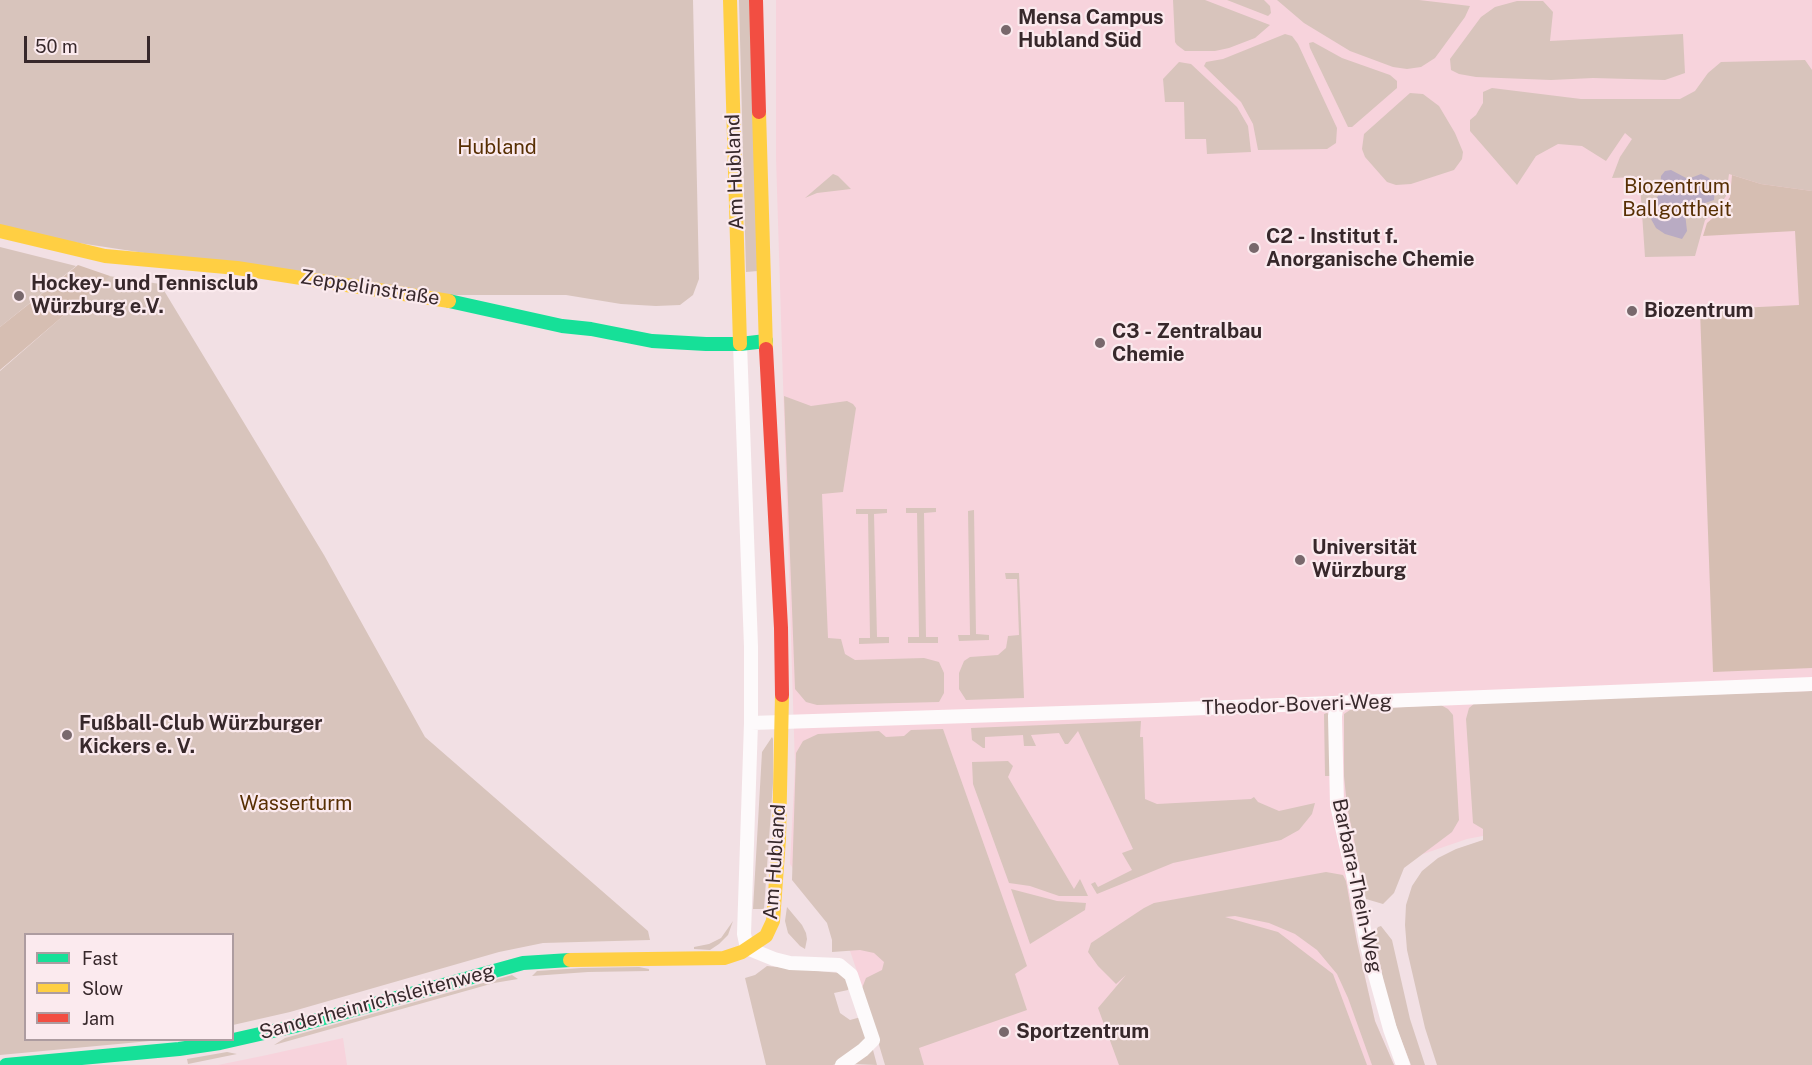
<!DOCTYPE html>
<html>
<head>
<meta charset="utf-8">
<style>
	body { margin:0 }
	#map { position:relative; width:1812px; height:1065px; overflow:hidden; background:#f2e0e4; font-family:"Public Sans",sans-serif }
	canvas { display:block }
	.legend { position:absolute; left:24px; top:933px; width:210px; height:108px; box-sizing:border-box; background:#fbeaee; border:2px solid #ad9ca0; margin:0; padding:8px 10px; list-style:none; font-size:18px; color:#37282b }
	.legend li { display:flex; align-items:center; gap:12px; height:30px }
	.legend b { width:30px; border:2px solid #ad9ca0 }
	.scale { position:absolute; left:24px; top:36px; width:126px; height:27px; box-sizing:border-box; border:3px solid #37282b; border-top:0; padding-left:8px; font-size:18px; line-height:21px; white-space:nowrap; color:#37282b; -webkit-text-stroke:4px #fbeaee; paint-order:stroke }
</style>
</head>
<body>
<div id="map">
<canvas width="1812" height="1065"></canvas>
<ul class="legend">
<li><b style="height:8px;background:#16e098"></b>Fast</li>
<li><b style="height:8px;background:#ffcf43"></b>Slow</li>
<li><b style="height:8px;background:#f24e42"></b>Jam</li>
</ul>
<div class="scale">50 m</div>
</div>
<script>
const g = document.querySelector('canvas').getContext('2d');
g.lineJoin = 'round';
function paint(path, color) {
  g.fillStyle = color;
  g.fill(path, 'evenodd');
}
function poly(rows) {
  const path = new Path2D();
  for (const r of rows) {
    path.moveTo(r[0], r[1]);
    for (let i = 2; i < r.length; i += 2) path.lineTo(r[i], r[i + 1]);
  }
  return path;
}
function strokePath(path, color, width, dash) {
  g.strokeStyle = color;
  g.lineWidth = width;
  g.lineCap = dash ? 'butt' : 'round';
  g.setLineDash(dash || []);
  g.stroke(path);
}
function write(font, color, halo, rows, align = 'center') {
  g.font = font + ' "Public Sans",sans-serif';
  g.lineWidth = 4.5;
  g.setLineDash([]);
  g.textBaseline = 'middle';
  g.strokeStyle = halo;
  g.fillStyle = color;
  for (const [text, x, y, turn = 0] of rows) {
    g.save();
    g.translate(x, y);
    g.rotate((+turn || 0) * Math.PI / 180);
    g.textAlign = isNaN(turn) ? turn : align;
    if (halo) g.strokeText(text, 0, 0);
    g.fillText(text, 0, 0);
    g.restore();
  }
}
const built = poly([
	[776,0,1812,0,1812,759,1607,812,1467,839,1347,880,1357,942,1375,1021,1394,1065,889,1065,848,945,815,904,790,864,795,766,776,158],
	[343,1038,347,1065,218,1065,267,1055]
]);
const green = poly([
	[0,0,693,0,699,279,693,295,680,305,656,306,621,304,566,295,421,295,0,231],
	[739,0,750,0,758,271,746,272],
	[1173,0,1205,0,1270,25,1255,38,1229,48,1215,51,1185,51,1177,45,1175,42],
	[1227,0,1264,0,1270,6,1271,13,1268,16],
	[1277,0,1419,0,1470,6,1465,17,1435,58,1421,67,1407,69,1393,67,1350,51,1304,23],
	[1517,1,1543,1,1553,12,1550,41,1683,34,1685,73,1665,80,1593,78,1551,80,1476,77,1459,74,1451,70,1450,59,1481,17,1495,7],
	[1285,34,1292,36,1298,44,1337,128,1336,143,1327,149,1258,150,1253,124,1241,102,1204,66,1206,62,1223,59],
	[1313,42,1342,58,1390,75,1397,81,1397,88,1352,127,1348,127,1310,48,1309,43],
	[1805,60,1812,70,1812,191,1761,184,1729,174,1726,196,1715,212,1705,220,1695,256,1645,257,1640,184,1638,177,1612,178,1620,157,1632,139,1625,133,1606,161,1582,146,1558,144,1536,156,1517,185,1470,131,1470,120,1476,115,1483,103,1483,92,1492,88,1581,99,1680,99,1695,91,1708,73,1721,62],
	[1179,62,1191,64,1237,107,1248,126,1251,152,1207,154,1206,139,1185,139,1184,102,1165,102,1163,79],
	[1410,93,1423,94,1439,106,1455,133,1463,152,1462,159,1454,170,1411,184,1396,185,1387,182,1365,157,1362,149,1364,134],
	[833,174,838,176,851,189,817,193,805,198],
	[0,247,76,266,0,327],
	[109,276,160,284,324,555,425,737,648,931,650,940,543,943,499,952,290,1012,233,1025,232,934,26,934,26,1040,161,1040,0,1055,0,371],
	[784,396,811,406,847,401,853,404,856,408,843,492,822,494,828,638,841,639,845,654,855,660,924,658,939,662,944,673,944,693,939,702,817,705,806,702,795,689],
	[906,508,936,508,936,512,924,513,926,637,938,637,938,643,908,643,908,637,919,637,917,513,906,513],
	[856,509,887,509,887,513,874,514,877,637,889,637,889,643,859,644,859,638,870,638,868,514,856,514],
	[974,510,976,634,989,635,989,640,959,641,958,635,970,635,968,511],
	[1005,573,1019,573,1024,698,966,700,959,689,959,673,964,661,970,657,998,655,1006,648,1008,636,1019,635,1017,579,1006,579],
	[1812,691,1812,1065,1437,1065,1425,1028,1407,950,1405,925,1406,905,1412,886,1422,871,1438,858,1456,849,1483,840,1483,829,1473,823,1466,719,1469,708,1475,703],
	[1441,705,1448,709,1453,715,1459,820,1452,832,1404,868,1394,893,1383,904,1366,899,1347,806,1344,776,1344,714,1350,710],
	[1327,713,1330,715,1331,776,1325,776,1324,714],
	[1141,721,1140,737,1143,737,1145,799,1157,804,1251,799,1254,797,1258,802,1279,811,1315,803,1312,814,1299,830,1281,840,1173,863,1097,894,1091,884,1095,882,1098,887,1132,870,1122,853,1133,849,1078,731,1068,744,1065,744,1059,733,1031,735,1036,746,1024,746,1023,735,985,737,985,748,983,748,972,740,971,728],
	[943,729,1027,966,1015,974,1027,1010,919,1048,924,1065,885,1065,862,988,866,978,882,970,884,962,874,953,860,950,832,952,832,940,827,923,792,880,796,753,803,741,818,734,879,731,886,737,904,736,911,730],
	[772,737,773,739,773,783,764,909,753,909,762,752],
	[1008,761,1013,766,1008,777,1074,889,1080,879,1088,896,1059,896,1030,886,1009,883,973,784,972,762],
	[1326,872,1343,875,1346,881,1357,942,1375,1021,1394,1065,1372,1065,1348,998,1337,974,1317,950,1295,934,1269,923,1235,916,1225,917,1278,932,1333,974,1367,1065,1119,1065,1098,1008,1126,975,1116,984,1098,966,1088,952,1091,943,1144,908,1154,903],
	[1011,889,1057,901,1086,903,1085,910,1030,944],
	[787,907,802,925,806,933,807,939,805,949,800,946,788,933,785,921],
	[733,921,728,935,719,944,710,950,694,949,694,947,709,944,721,938],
	[1381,926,1392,940,1410,1019,1425,1065,1411,1065,1397,1029,1385,989,1374,934,1378,927],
	[767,966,839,973,845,977,850,987,848,990,834,993,840,1013,850,1020,861,1017,866,1037,862,1045,843,1061,833,1065,766,1065,745,978,755,975],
	[639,967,649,969,649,971,588,972,532,976,537,971,581,968],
	[512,975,518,979,494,983,274,1045,285,1038],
	[870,1049,873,1050,877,1065,853,1064],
	[227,1052,237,1054,188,1064,187,1059]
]);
const forest = poly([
	[1732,175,1761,184,1812,191,1812,668,1713,672,1700,310,1799,305,1795,231,1703,236,1707,223,1720,212,1730,197],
	[78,265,110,276,0,370,0,327]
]);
const water = poly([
	[1671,170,1688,179,1701,174,1709,178,1715,188,1714,200,1699,205,1685,213,1687,231,1682,239,1665,234,1656,228,1651,219,1651,209,1660,192,1661,176,1665,171]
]);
const street = poly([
	[740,344,751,647,751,723,744,934,747,948,774,959,790,963,839,965,851,975,873,1040,863,1050,842,1065],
	[1337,703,1335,716,1337,805,1359,902,1367,946,1390,1029,1403,1065],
	[751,723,1156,710,1812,684]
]);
const fast = poly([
	[449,301,562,326,591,329,652,341,706,344,740,344,766,341],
	[6,1065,179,1049,220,1043,295,1026,523,963,570,960]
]);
const slow = poly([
	[730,0,740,344],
	[759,112,766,349],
	[0,231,105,256,237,268,449,301],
	[570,960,724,958,742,952,766,936,773,921,779,839,782,695]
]);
const jam = poly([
	[756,0,759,112],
	[766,349,781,628,782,695]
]);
const markers = [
	[1006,30,6,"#78686c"],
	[1254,248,6,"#78686c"],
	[19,296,6,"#78686c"],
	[1632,311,6,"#78686c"],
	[1100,343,6,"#78686c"],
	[1300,560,6,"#78686c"],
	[67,735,6,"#78686c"],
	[1004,1032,6,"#78686c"]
];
const poiNames = [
	["Mensa Campus",1018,18],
	["Hubland Süd",1018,41],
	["C2 - Institut f.",1266,237],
	["Anorganische Chemie",1266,260],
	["Hockey- und Tennisclub",31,284],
	["Würzburg e.V.",31,307],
	["Biozentrum",1644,311],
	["C3 - Zentralbau",1112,332],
	["Chemie",1112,355],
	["Universität",1312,548],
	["Würzburg",1312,571],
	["Fußball-Club Würzburger",79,724],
	["Kickers e. V.",79,747],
	["Sportzentrum",1016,1032]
];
const parkNames = [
	["Hubland",497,148],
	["Biozentrum",1677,187],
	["Ballgottheit",1677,210],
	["Wasserturm",296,804]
];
const streetNames = [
	["Am Hubland",735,172,-92],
	["Zeppelinstraße",370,288,9],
	["Theodor-Boveri-Weg",1297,705,-2],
	["Am Hubland",775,862,-86],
	["Barbara-Thein-Weg",1357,886,78],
	["Sanderheinrichsleitenweg",377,1002,-15]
];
paint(built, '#f7d3dc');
paint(green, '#d8c4bc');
paint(forest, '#d6beb2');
paint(water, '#b9abc3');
strokePath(street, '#fdfafb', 14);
strokePath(fast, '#16e098', 14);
strokePath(slow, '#ffcf43', 14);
strokePath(jam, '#f24e42', 14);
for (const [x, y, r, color] of markers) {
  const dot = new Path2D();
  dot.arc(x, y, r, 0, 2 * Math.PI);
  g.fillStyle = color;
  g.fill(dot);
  strokePath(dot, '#fbeaee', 2);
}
write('bold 20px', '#37282b', '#fbeaee', poiNames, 'left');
write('20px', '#572f03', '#fbeaee', parkNames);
write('20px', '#37282b', '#fbeaee', streetNames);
</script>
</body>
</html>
